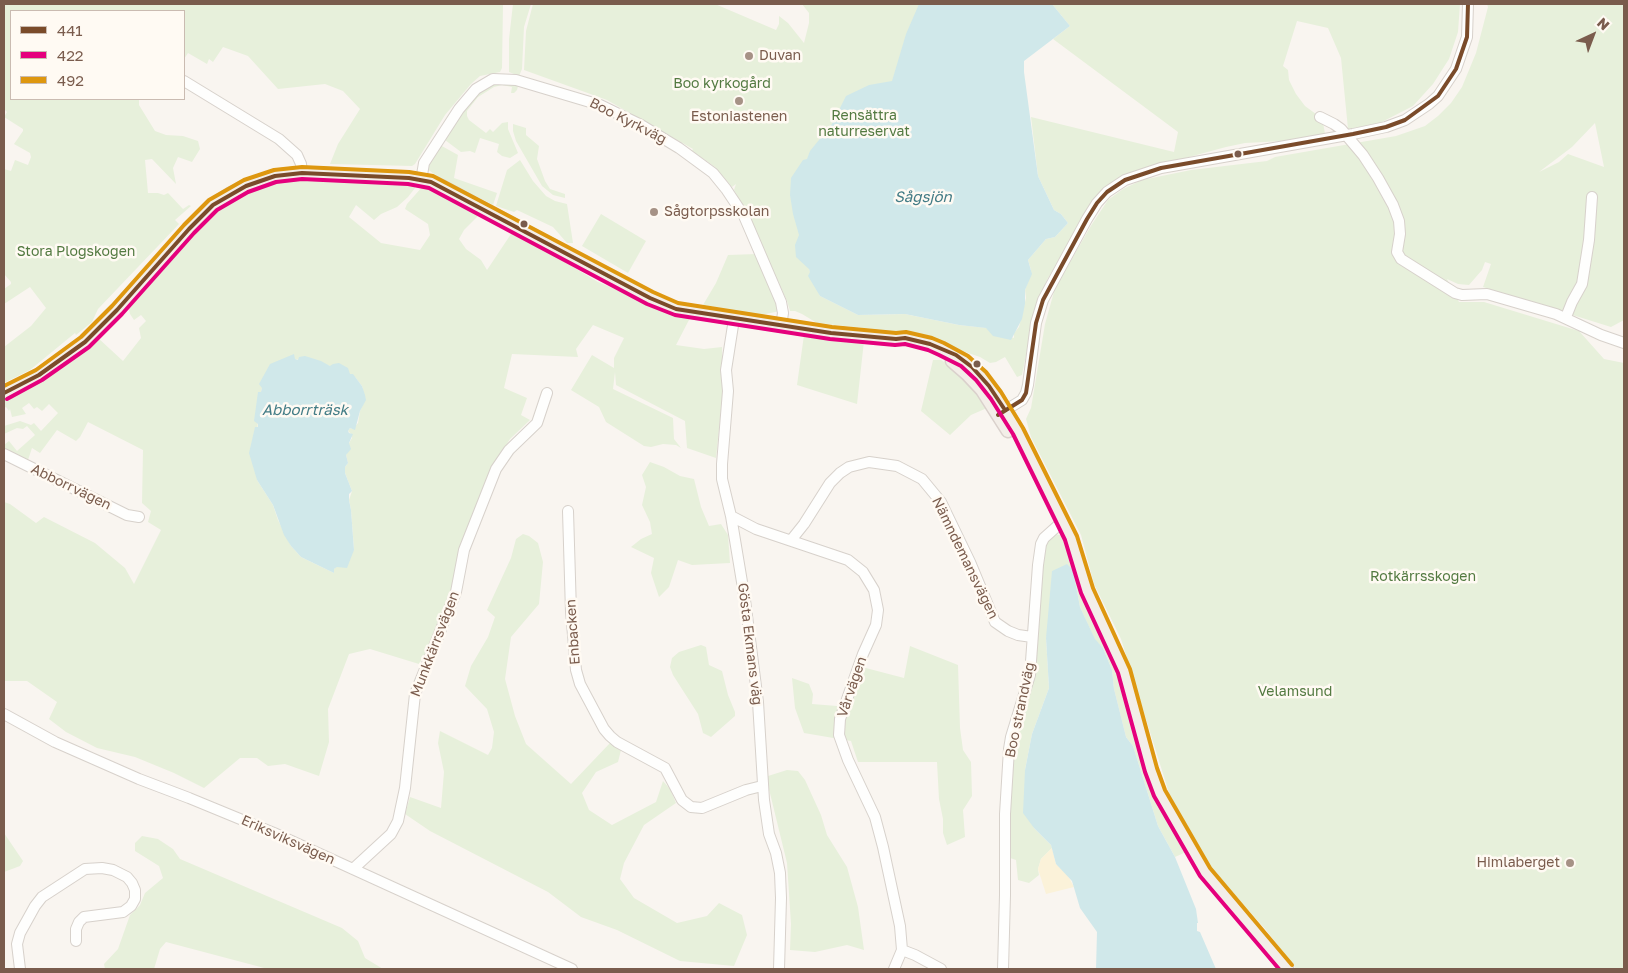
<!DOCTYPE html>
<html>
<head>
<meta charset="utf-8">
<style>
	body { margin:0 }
	#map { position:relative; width:1628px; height:973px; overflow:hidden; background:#f9f5f0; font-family:"Golos Text",sans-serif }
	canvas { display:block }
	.frame { position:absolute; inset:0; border:5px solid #7a5c4d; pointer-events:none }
	.legend { position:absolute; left:10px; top:10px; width:175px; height:90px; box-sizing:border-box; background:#fffaf3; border:1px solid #cabbb1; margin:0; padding:6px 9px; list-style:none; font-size:15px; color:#7a5c4d }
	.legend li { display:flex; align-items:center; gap:10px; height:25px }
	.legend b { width:25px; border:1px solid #cabbb1 }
	.north { position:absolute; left:1568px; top:10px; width:50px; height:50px; -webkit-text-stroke:4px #fffaf3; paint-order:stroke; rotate:43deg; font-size:14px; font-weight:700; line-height:20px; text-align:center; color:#7a5c4d }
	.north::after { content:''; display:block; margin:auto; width:18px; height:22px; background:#7a5c4d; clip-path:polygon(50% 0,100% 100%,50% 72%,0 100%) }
</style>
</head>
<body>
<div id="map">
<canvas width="1628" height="973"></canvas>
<div class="frame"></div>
<ul class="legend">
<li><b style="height:6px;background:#7a4b2a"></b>441</li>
<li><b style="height:6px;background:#e5007d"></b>422</li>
<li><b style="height:6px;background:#de970f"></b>492</li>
</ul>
<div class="north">N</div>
</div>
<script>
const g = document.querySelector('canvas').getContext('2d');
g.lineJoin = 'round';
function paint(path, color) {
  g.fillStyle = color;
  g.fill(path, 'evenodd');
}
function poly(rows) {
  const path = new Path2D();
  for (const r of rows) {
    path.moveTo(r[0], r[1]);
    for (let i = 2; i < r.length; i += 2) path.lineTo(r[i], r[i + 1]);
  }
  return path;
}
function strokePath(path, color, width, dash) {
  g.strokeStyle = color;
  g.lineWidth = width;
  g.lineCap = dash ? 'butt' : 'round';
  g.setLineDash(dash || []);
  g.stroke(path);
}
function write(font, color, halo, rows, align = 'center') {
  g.font = font + ' "Golos Text",sans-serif';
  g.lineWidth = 5;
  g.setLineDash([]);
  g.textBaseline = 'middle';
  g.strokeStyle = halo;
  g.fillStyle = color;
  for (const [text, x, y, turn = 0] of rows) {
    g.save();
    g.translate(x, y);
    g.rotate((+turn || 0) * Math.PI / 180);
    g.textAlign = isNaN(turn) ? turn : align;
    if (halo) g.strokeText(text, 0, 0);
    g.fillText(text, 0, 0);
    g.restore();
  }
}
const green = poly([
	[4,4,503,4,502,68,500,72,480,76,471,84,445,115,415,164,412,166,330,164,338,144,360,109,343,91,325,84,278,89,248,56,223,47,213,62,209,59,207,64,188,53,184,59,184,11,11,11,11,99,139,99,139,105,155,131,166,135,183,136,198,141,200,149,192,162,178,157,173,168,176,184,152,159,145,160,148,193,158,193,164,195,168,193,183,209,189,205,191,206,175,220,179,224,98,309,92,322,76,335,75,333,30,370,4,383,4,347,31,326,46,308,30,287,4,304,4,289,11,284,11,282,4,274,4,169,11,171,15,160,28,165,31,157,30,153,14,144,23,131,23,129,4,117,7,112,4,109],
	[513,4,531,4,524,27,522,69,519,76,509,72,509,39],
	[533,4,715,4,776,30,779,24,779,16,788,23,804,43,809,23,809,13,802,4,970,4,809,269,820,296,858,315,905,314,959,325,987,328,1014,338,1014,333,1019,327,1026,298,1025,290,1031,270,1028,260,1046,239,1055,237,1068,223,1061,214,1054,210,1038,176,1031,117,1174,152,1178,132,1053,39,1070,26,1052,4,1460,4,1458,32,1449,59,1433,84,1413,106,1378,124,1348,129,1341,58,1328,28,1297,21,1283,66,1288,70,1289,80,1296,94,1305,106,1320,117,1323,122,1325,134,1285,141,1245,143,1226,147,1123,175,1104,188,1093,200,1047,280,1036,306,1022,375,1017,377,1005,357,996,362,990,363,980,357,909,333,817,323,802,314,795,311,790,311,787,301,748,215,734,190,736,184,732,187,715,167,692,151,693,149,607,100,524,70,526,31],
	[1487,4,1624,4,1624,320,1611,327,1483,287,1491,264,1485,262,1482,270,1469,285,1458,284,1447,279,1459,302,1484,302,1579,331,1604,359,1624,363,1624,969,1296,969,1266,930,1211,868,1169,793,1121,639,1094,584,1081,535,1031,437,1026,419,1031,408,1045,324,1055,288,1092,224,1108,200,1123,189,1142,180,1191,170,1267,161,1275,157,1396,136,1425,126,1438,116,1451,103,1462,87,1476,53,1488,7],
	[1595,123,1604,167,1568,154,1559,162,1539,172,1572,147],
	[502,81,518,86,517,90,514,93,511,93,512,87,502,85,494,87,478,97,467,111,467,116,469,120,486,133,490,129,493,132,502,123,508,122,508,129,518,153,510,158,502,156,497,152,499,144,480,138,475,153,470,151,461,152,445,140,444,137,460,112,482,88],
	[513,124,526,128,526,135,539,146,537,159,545,181,550,189,565,194,565,198,553,195,542,186,516,141,513,131],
	[440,145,458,155,454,178,497,193,493,205,438,177,426,168],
	[520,160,533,181,546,196,555,201,567,204,573,243,567,243,553,227,517,210,514,212,496,206,507,170],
	[312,177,415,184,415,188,408,197,397,207,381,214,374,220,356,205,349,217,381,243,420,250,430,235,428,224,405,209,407,204,423,186,431,187,482,212,464,230,459,239,466,249,481,260,487,270,513,231,598,282,682,317,690,318,676,345,704,349,722,347,723,391,716,458,687,448,685,421,616,385,615,372,613,389,673,418,674,439,681,448,676,445,663,444,651,447,644,446,606,422,599,407,571,390,592,355,614,368,614,358,624,338,593,325,576,349,578,357,512,354,504,388,527,398,521,415,530,420,510,439,498,458,439,629,419,664,370,649,349,654,328,709,329,742,319,776,285,764,268,766,257,758,240,758,204,788,174,773,135,757,97,748,66,732,49,719,57,702,27,681,4,681,4,502,10,504,36,523,44,517,95,543,125,568,134,584,161,530,148,522,151,511,142,503,143,450,88,422,80,437,76,441,57,430,40,453,32,448,27,463,4,450,4,445,9,441,17,451,35,435,27,426,23,429,17,428,4,434,4,426,20,421,31,425,34,423,41,431,58,413,49,404,42,411,37,407,34,409,29,403,22,408,26,414,12,417,10,409,9,411,6,407,4,408,4,398,29,387,64,363,97,337,123,361,141,338,139,328,146,321,141,315,134,320,130,314,128,305,205,219,223,203,242,193,281,179],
	[294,355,294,359,327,365,355,377,362,386,365,400,360,411,358,423,353,429,350,428,348,431,351,434,352,438,349,443,346,455,348,463,345,467,345,473,352,491,349,500,351,510,354,550,334,569,334,573,301,557,291,546,278,520,273,505,257,480,258,392,261,392,262,388],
	[601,214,646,241,628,273,582,246],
	[757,254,780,311,761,315,703,305,716,283,728,255],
	[804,335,864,341,857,404,797,385],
	[933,360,941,360,952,367,965,380,987,408,971,415,950,435,921,411],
	[650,462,664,467,680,476,694,479,701,507,709,526,721,524,728,535,730,563,692,565,678,560,669,587,659,597,651,573,654,558,631,547,641,539,652,534,650,522,642,505,646,487,642,475],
	[523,534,529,536,538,543,543,562,539,604,511,637,505,679,515,716,526,744,571,784,610,743,621,750,618,762,596,772,582,793,589,810,612,825,656,802,663,781,670,789,676,803,644,825,624,863,620,879,634,898,677,923,707,916,719,903,742,915,747,935,734,966,680,961,617,930,581,917,548,892,430,831,405,814,410,797,441,808,444,772,438,743,440,731,488,755,492,748,494,732,487,709,465,686,471,666,488,637,495,617,487,610,511,558,516,539],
	[1055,534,1064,536,1112,653,1152,786,1162,811,1186,852,1175,857,1158,826,1133,746,1126,737,1114,689,1112,670,1103,648,1095,640,1080,607,1073,570,1046,638,1049,688,1032,734,1025,770,1025,791,1034,828,1051,845,1052,848,1041,859,1038,869,1039,875,1029,883,1018,880,1016,860,1007,857,1007,813,1015,735,1046,539],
	[701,645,706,647,709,665,722,671,728,695,735,712,735,716,711,737,703,733,698,714,673,675,670,667,672,658,679,652],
	[910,646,958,665,960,728,963,750,971,762,972,796,963,810,965,837,947,845,943,833,943,819,939,799,937,762,858,762,851,741,804,733,795,708,792,678,809,684,813,694,812,704,837,706,851,697,862,667,904,678],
	[787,770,798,771,805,780,821,815,827,835,847,867,858,907,864,950,847,945,815,952,790,950,791,924,787,863,768,785,768,776],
	[4,833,23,861,20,866,4,872],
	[142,836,158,839,173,849,180,859,342,928,358,941,365,958,383,969,268,969,166,942,160,949,154,969,105,969,104,964,118,949,130,915,140,905,145,893,163,878,159,866,135,851,135,843]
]);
const sand = poly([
	[1052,848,1056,864,1067,874,1074,887,1046,894,1038,869,1041,859]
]);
const water = poly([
	[919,4,1052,4,1070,26,1024,61,1024,72,1038,176,1054,210,1061,214,1068,223,1055,237,1046,239,1028,260,1032,274,1025,290,1025,304,1022,319,1011,340,993,336,986,328,959,325,905,314,858,315,820,296,808,276,810,272,809,269,796,257,795,245,799,235,793,214,790,195,791,178,803,160,807,159,810,151,832,124,846,96,869,85,892,81,906,34],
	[294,354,295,359,298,360,299,357,305,356,321,361,330,366,333,364,339,363,348,368,350,374,353,374,362,386,365,395,366,400,360,411,355,430,350,428,348,431,349,433,353,434,349,443,351,449,346,455,348,463,345,467,345,473,352,491,349,494,349,500,351,510,354,550,347,568,337,567,334,569,334,573,301,557,291,546,284,535,273,505,257,480,249,453,255,427,258,427,258,424,254,421,258,392,261,392,262,388,259,384,270,364],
	[1067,564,1073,570,1080,607,1095,639,1103,648,1112,670,1114,689,1126,737,1133,746,1158,826,1175,857,1196,909,1198,923,1197,923,1197,931,1200,932,1216,969,1096,969,1097,932,1080,908,1072,881,1056,864,1051,845,1034,828,1023,813,1025,770,1032,734,1049,688,1046,638,1052,571]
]);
const minor = poly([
	[184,81,279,139,297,155,301,164,302,173],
	[1320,117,1334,124,1341,129,1363,155,1378,178,1393,205,1399,221,1400,234,1397,252,1401,259,1455,293,1462,295,1487,294,1556,314,1601,335,1624,343],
	[421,181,424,163,459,109,476,89,493,79,516,80,600,105,641,125,679,148,713,173,726,189,744,216,781,302,783,313,781,326],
	[1566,317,1572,302,1582,284,1589,240,1592,197],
	[734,319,726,370,728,391,722,464,722,479,731,516,745,600,758,702,764,800,769,834,776,853,780,873,781,898,779,969],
	[1001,413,1022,400,1026,393,1028,385,1036,323,1043,300,1087,219,1097,203,1107,192,1125,180,1161,168,1353,134,1386,127,1405,120,1429,104,1438,96,1456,69,1467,37,1468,4],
	[4,454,127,515,139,517],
	[568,511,571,612,576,670,580,684,604,729,610,736,617,742,665,768,682,800,691,807,702,808,746,790,762,786],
	[731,516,756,529,848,560,863,572,874,590,878,610,876,625,863,654,840,719,839,735,848,760,875,817,883,847,900,926,902,950,894,969],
	[792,539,804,524,830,483,840,473,849,467,869,462,897,466,922,479,941,502,970,562,995,622,1008,631,1018,635,1032,637],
	[4,714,55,742,139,779,189,798,274,833,572,969],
	[353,869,391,834,398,821,405,788,415,694,456,592,464,550,496,469,509,450,537,423,547,393],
	[902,950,915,955,941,969],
	[20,969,17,944,20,933,35,906,42,897,85,869,102,868,113,870,127,877,132,883,135,890,135,899,131,906,123,912,84,917,79,922,76,929,76,941],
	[1003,969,1005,895,1005,814,1009,749,1011,737,1030,675,1038,565,1041,544,1044,538,1063,521]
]);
const major = poly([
	[952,361,967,374,982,390,1008,431],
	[4,393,39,375,85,342,117,310,189,229,213,205,230,194,246,186,275,176,302,173,409,178,431,182,443,187,650,298,676,309,831,333,896,339,905,338,930,344,942,349,965,361,981,376,996,395,1018,431,1071,538,1087,590,1124,671,1151,770,1159,793,1205,872,1287,969]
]);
const bus1 = poly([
	[4,393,39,375,85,342,117,310,189,229,213,205,246,186,275,176,302,173,409,178,431,182,650,298,676,309,831,333,896,339,905,338,930,344,956,355,972,367,989,386,1005,410],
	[998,415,1022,400,1026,393,1036,323,1043,300,1087,219,1097,203,1107,192,1125,180,1161,168,1353,134,1386,127,1405,120,1438,96,1456,69,1467,37,1468,4]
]);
const bus2 = poly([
	[7,399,42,380,89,347,122,314,194,233,217,210,248,192,276,182,302,179,408,184,429,188,647,304,675,315,830,339,895,345,905,344,928,350,939,355,961,366,976,380,991,399,1013,434,1065,540,1081,593,1118,673,1145,772,1154,796,1200,876,1279,969]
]);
const bus3 = poly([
	[4,386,36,370,81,337,112,306,184,225,209,200,244,180,274,170,302,167,409,172,433,176,653,292,678,303,832,327,896,333,906,332,932,338,944,343,968,356,986,372,1001,392,1023,428,1077,536,1093,588,1130,669,1157,768,1165,790,1210,868,1292,965]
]);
const markers = [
	[749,56,5,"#a69286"],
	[739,101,5,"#a69286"],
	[1238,154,4.5,"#7a5c4d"],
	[654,212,5,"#a69286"],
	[524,224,4.5,"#7a5c4d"],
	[977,364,4.5,"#7a5c4d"],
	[1570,863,5,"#a69286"]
];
const poiNames = [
	["Duvan",759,56],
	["Estoniastenen",739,117,"center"],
	["Sågtorpsskolan",664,212],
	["Himlaberget",1560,863,"right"]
];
const parkNames = [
	["Boo kyrkogård",722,84],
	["Rensättra",864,116],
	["naturreservat",864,132],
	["Stora Plogskogen",76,252],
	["Rotkärrsskogen",1423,577],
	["Velamsund",1295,692]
];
const streetNames = [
	["Boo Kyrkväg",628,121,27],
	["Abborrvägen",71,487,26],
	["Nämndemansvägen",965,558,64],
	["Enbacken",573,632,-94],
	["Munkkärrsvägen",435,644,-69],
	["Gösta Ekmans väg",750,644,83],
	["Vårvägen",852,687,-71],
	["Boo strandväg",1020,710,-78],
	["Eriksviksvägen",288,840,24]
];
const waterNames = [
	["Sågsjön",923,197],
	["Abborrträsk",305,410]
];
paint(green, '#e7f0db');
paint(sand, '#fbf2d9');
paint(water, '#d0e8ea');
strokePath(minor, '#d7d1cb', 12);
strokePath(major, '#dad1cc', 15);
strokePath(minor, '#fefefd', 10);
strokePath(major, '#f3eee8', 12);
strokePath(bus1, '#7a4b2a', 4);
strokePath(bus2, '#e5007d', 4);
strokePath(bus3, '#de970f', 4);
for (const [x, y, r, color] of markers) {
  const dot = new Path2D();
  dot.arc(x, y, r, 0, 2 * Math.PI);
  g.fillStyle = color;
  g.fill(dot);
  strokePath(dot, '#fffaf3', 2);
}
write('14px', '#7a5c4d', '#fffaf3', poiNames, 'left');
write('14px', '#537a41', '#fffaf3', parkNames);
write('14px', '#7a5c4d', '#fffaf3', streetNames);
write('italic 15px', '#437c86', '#fffaf3', waterNames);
</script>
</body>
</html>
